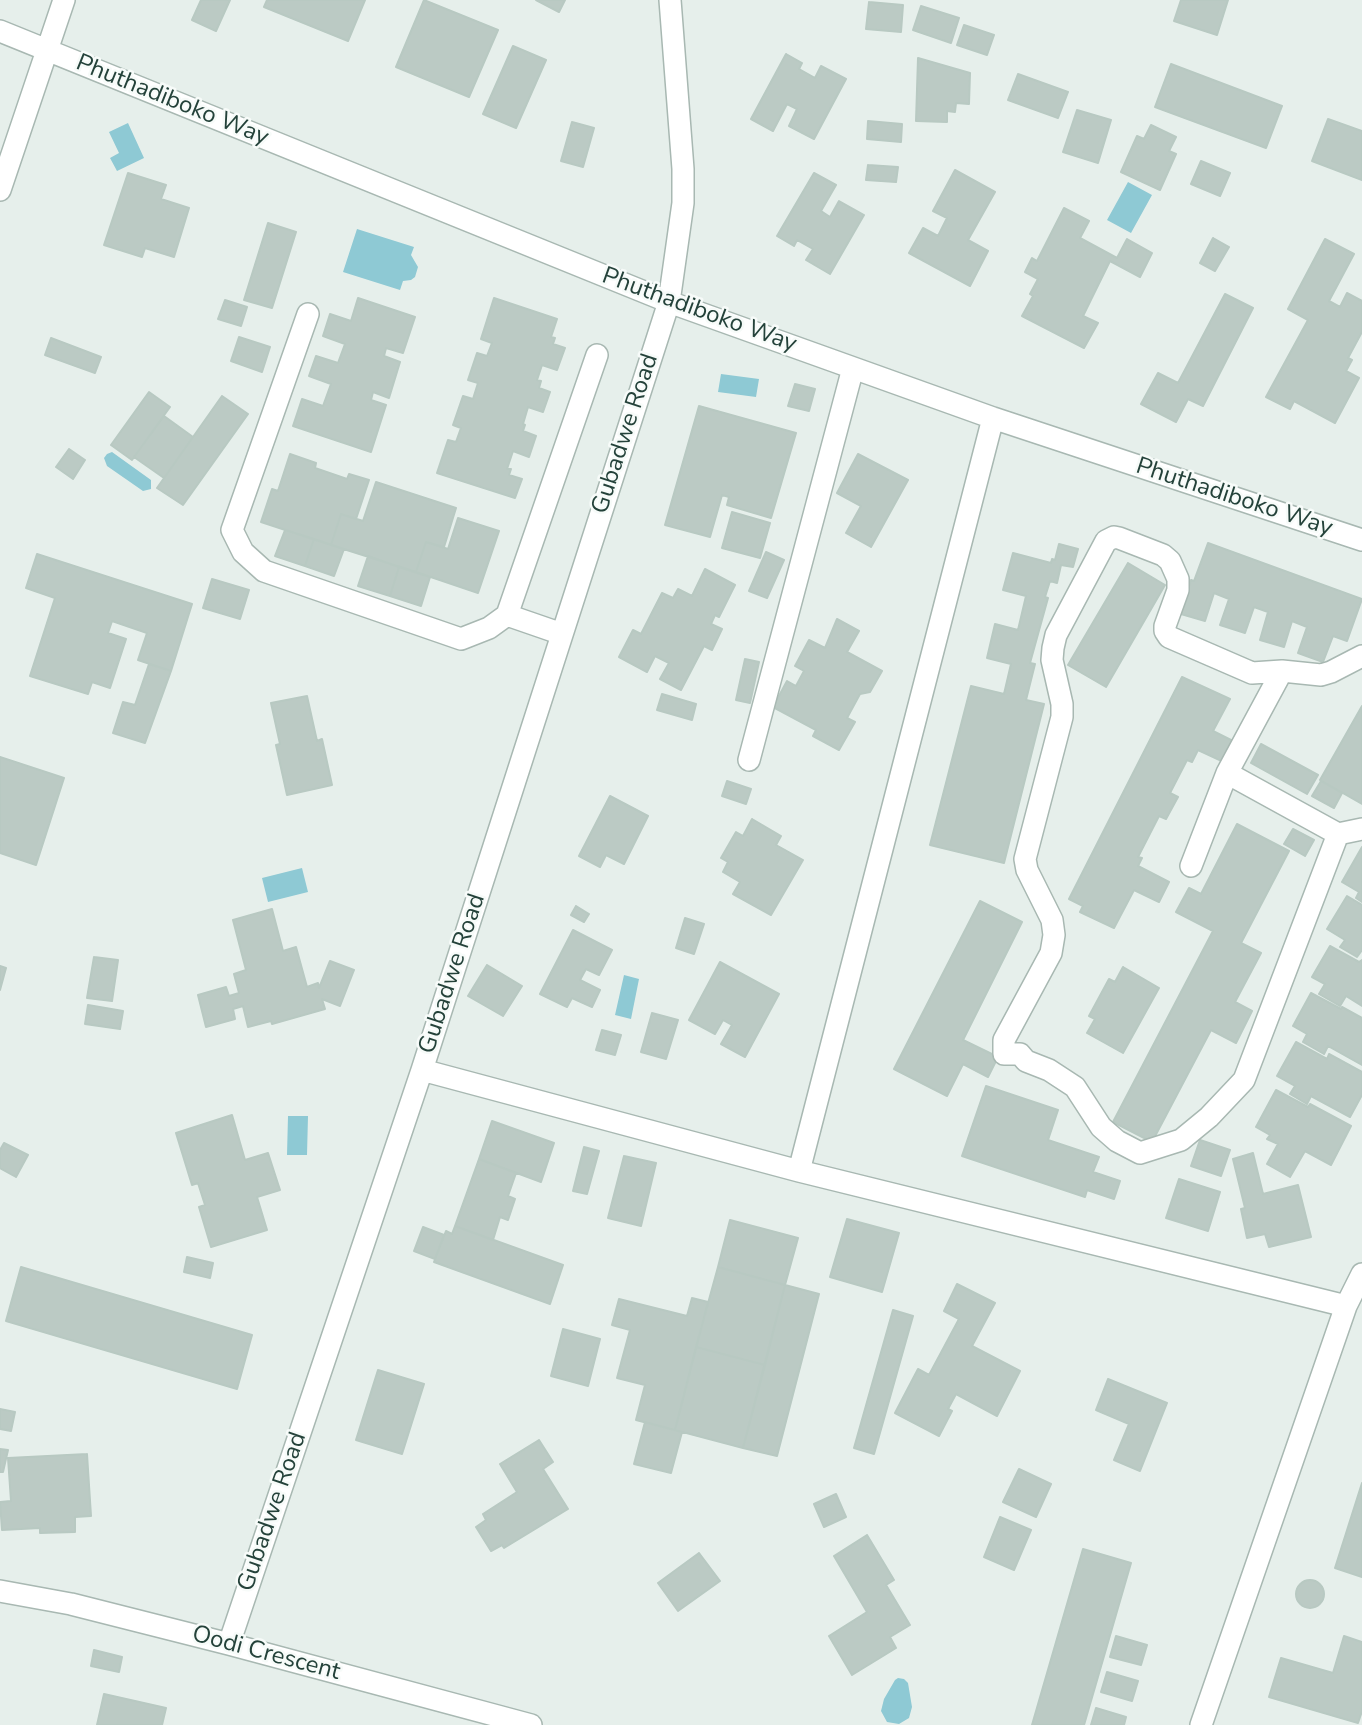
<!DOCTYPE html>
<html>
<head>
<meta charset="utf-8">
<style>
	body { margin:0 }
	canvas { display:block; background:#e6efeb }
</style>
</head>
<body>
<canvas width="1362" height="1725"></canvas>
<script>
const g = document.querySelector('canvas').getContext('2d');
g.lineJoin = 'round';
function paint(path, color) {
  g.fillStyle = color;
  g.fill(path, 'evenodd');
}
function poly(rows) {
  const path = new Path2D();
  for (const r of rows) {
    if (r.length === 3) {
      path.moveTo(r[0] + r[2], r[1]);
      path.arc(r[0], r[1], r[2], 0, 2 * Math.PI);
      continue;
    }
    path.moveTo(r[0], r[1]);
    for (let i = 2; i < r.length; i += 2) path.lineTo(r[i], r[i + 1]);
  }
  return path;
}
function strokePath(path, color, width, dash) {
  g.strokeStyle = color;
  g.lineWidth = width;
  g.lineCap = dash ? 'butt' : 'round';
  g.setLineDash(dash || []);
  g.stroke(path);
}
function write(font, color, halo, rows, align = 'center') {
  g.font = font + ' "Nunito Sans",sans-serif';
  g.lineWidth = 5;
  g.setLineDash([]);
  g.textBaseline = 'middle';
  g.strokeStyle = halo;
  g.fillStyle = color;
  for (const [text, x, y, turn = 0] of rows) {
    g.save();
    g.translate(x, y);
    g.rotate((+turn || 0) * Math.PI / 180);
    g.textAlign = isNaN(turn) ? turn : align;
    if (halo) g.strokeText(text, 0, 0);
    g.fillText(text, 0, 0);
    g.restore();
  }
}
const water = poly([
	[128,123,144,158,117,171,110,158,119,153,109,132],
	[1128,182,1152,195,1131,233,1107,220],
	[357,229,414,247,411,255,418,267,415,277,411,280,403,281,400,290,343,272],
	[721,374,759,379,756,397,718,392],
	[112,452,151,480,151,489,143,491,107,466,104,458,107,454],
	[302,868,308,892,268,902,262,878],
	[624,975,639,979,631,1019,615,1015],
	[288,1116,308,1116,307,1155,287,1155],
	[898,1678,904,1679,908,1683,912,1707,909,1718,899,1724,887,1722,881,1711,884,1699,895,1680]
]);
const building = poly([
	[201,0,230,0,216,31,192,20,201,0],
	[267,0,365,0,348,41,264,7,267,0],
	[424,0,498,30,469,97,396,67,424,0],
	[536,0,565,0,559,12,536,0],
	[1181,0,1228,0,1217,35,1174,21,1181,0],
	[869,2,903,5,901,32,866,29,869,2],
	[921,6,959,18,951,43,913,30,921,6],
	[964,25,994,35,987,55,957,45,964,25],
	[513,46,546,60,516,128,483,114,513,46],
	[786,54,802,63,799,69,815,78,821,66,846,79,814,139,789,126,797,109,787,104,773,131,751,119,786,54],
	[918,58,970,73,969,104,956,103,955,112,947,111,947,122,916,121,918,58],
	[1171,64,1282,106,1266,148,1155,107,1171,64],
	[1018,74,1068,92,1058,118,1008,100,1018,74],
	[1077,110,1111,120,1098,163,1063,152,1077,110],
	[1328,119,1362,131,1362,180,1312,161,1328,119],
	[868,121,902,124,901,142,867,139,868,121],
	[572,122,594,128,583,167,561,161,572,122],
	[1151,125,1176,137,1169,151,1176,154,1160,190,1121,172,1137,136,1144,139,1151,125],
	[1201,161,1230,173,1220,196,1191,184,1201,161],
	[868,165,898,167,896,182,866,180,868,165],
	[955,170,995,192,968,240,988,251,970,286,909,253,923,228,938,236,947,218,933,211,955,170],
	[128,173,166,185,161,199,189,208,174,257,145,248,142,257,104,245,128,173],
	[814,173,836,185,821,211,830,217,839,201,864,215,830,274,806,260,813,249,797,240,794,246,777,236,814,173],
	[1064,208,1089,221,1080,238,1117,258,1127,239,1152,253,1140,277,1110,261,1083,316,1098,323,1084,348,1022,316,1033,296,1030,294,1038,279,1025,272,1032,258,1037,261,1064,208],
	[268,223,296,232,272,308,244,300,268,223],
	[1213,238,1229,247,1215,271,1200,263,1213,238],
	[1325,239,1354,254,1329,301,1340,307,1347,293,1362,301,1362,332,1348,358,1352,360,1346,371,1359,378,1335,423,1294,401,1290,409,1266,397,1308,320,1288,309,1325,239],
	[1225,294,1253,308,1203,406,1188,399,1176,422,1141,404,1158,373,1178,383,1225,294],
	[358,298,415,317,403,353,386,348,384,356,400,362,389,398,373,392,371,400,386,405,371,452,293,426,302,399,323,406,331,384,309,376,316,356,338,363,345,344,323,336,330,314,351,321,358,298],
	[494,298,557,319,551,337,555,338,553,344,565,348,557,370,542,365,537,380,541,381,539,388,550,392,543,412,528,407,523,424,525,425,523,431,536,436,529,457,513,451,507,469,511,469,509,475,522,479,515,498,437,473,448,440,456,442,461,428,453,425,463,396,473,399,478,383,468,380,477,353,487,356,492,343,481,339,494,298],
	[225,300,247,307,241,326,218,319,225,300],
	[239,337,270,347,262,372,231,361,239,337],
	[51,338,101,357,95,373,45,355,51,338],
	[795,384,815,389,809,411,788,406,795,384],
	[149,392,170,407,132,460,111,445,149,392],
	[222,396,248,414,183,505,157,488,222,396],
	[699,406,796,433,771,518,727,505,729,497,722,495,710,537,665,525,699,406],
	[164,416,193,437,164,478,134,457,164,416],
	[69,449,85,460,73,479,56,467,69,449],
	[290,454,316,463,315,468,347,479,349,474,369,480,356,519,341,514,331,545,261,522,272,489,278,491,290,454],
	[858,454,908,480,871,547,846,533,861,506,837,493,858,454],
	[376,482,456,508,444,547,426,542,416,572,331,545,341,514,363,521,376,482],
	[732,512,770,523,760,558,722,548,732,512],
	[458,518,499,531,478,593,416,572,426,542,448,549,458,518],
	[285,530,314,539,305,566,275,556,285,530],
	[314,539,344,549,334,576,305,566,314,539],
	[1208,543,1362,599,1347,641,1333,636,1323,662,1298,653,1307,627,1292,621,1284,647,1260,640,1268,612,1254,607,1245,633,1220,625,1229,599,1214,593,1205,621,1181,614,1191,580,1194,581,1208,543],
	[1059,544,1078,549,1073,567,1061,565,1057,583,1050,581,1045,597,1048,598,1030,663,1035,664,1026,700,1044,704,1004,863,930,845,971,686,1004,694,1011,664,987,658,995,624,1018,630,1026,596,1003,590,1013,553,1051,563,1052,559,1055,560,1059,544],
	[766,552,784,560,767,598,749,591,766,552],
	[37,554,192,604,171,671,138,660,147,633,112,621,108,633,126,639,110,688,92,682,88,694,30,676,55,598,26,588,37,554],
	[368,556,399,567,390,596,358,586,368,556],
	[1128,563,1165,585,1106,687,1068,665,1128,563],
	[399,567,430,577,421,606,390,596,399,567],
	[705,569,735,585,719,617,715,615,711,624,722,629,712,650,704,646,681,690,660,679,669,663,655,656,647,672,619,657,633,630,641,634,662,593,673,598,678,589,692,596,705,569],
	[212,579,249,590,240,619,203,608,212,579],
	[837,619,859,631,847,652,882,671,870,692,860,694,847,718,855,722,839,750,813,736,816,730,773,707,787,681,796,686,804,671,795,666,809,640,825,648,837,619],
	[745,659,759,662,750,703,736,700,745,659],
	[149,664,171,671,145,743,113,733,123,702,135,705,149,664],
	[1182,677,1230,699,1213,731,1237,743,1226,763,1198,750,1192,762,1187,760,1170,793,1178,797,1166,819,1159,816,1138,857,1142,858,1138,866,1169,882,1159,902,1134,890,1114,928,1080,912,1083,906,1069,899,1182,677],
	[662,694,696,704,692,720,657,710,662,694],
	[307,696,317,741,322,739,332,785,287,795,276,745,280,744,271,703,307,696],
	[1362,706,1362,804,1320,780,1362,706],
	[1261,744,1318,775,1307,794,1251,763,1261,744],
	[0,757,64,778,36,865,0,853,0,757],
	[727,781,751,789,746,804,722,796,727,781],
	[1321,781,1342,793,1334,808,1312,796,1321,781],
	[610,796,648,816,624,864,606,855,600,867,579,856,610,796],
	[752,819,781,836,776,845,803,860,771,915,733,894,740,882,723,872,728,862,721,858,736,832,743,836,752,819],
	[1237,824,1289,851,1241,943,1261,953,1235,1002,1252,1011,1236,1043,1211,1030,1152,1142,1113,1122,1213,931,1176,912,1189,888,1201,894,1237,824],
	[1293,829,1314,840,1305,856,1284,844,1293,829],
	[1362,847,1362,902,1356,898,1359,892,1342,882,1362,847],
	[1347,896,1362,905,1362,950,1357,957,1340,947,1345,940,1327,929,1347,896],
	[980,901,1022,922,963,1040,998,1057,988,1077,963,1064,947,1096,894,1069,980,901],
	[576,906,589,914,584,922,571,915,576,906],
	[272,909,283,951,296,947,307,987,318,983,319,988,330,961,354,970,340,1006,322,999,325,1009,272,1024,271,1021,248,1027,243,1006,233,1009,235,1019,206,1027,198,995,226,987,229,996,239,993,234,974,246,970,233,920,272,909],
	[685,918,704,924,694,954,676,948,685,918],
	[573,930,612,950,599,975,586,969,580,980,600,990,592,1007,572,998,567,1007,540,994,573,930],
	[1330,946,1359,962,1362,960,1362,1006,1346,996,1340,1006,1319,994,1325,984,1312,977,1330,946],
	[94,957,118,960,112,1001,87,998,94,957],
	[720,962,779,994,745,1057,721,1044,732,1025,723,1020,715,1034,689,1020,720,962],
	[487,965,522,986,503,1016,468,996,487,965],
	[0,966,6,968,0,990,0,966],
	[1123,967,1159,988,1123,1053,1087,1033,1095,1019,1089,1016,1109,979,1115,982,1123,967],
	[1311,993,1341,1009,1342,1007,1362,1018,1362,1065,1328,1046,1324,1054,1303,1042,1307,1034,1293,1026,1311,993],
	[88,1005,123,1011,120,1029,85,1024,88,1005],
	[652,1013,678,1020,666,1059,641,1052,652,1013],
	[602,1030,621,1035,615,1055,596,1050,602,1030],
	[1296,1042,1327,1059,1329,1054,1362,1072,1362,1095,1350,1117,1311,1096,1307,1104,1290,1094,1295,1086,1277,1076,1296,1042],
	[986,1086,1058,1110,1048,1140,1099,1157,1093,1172,1120,1181,1114,1199,1087,1190,1085,1197,962,1156,986,1086],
	[1276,1090,1308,1107,1310,1104,1351,1126,1331,1165,1305,1151,1290,1177,1267,1164,1278,1144,1267,1139,1270,1135,1256,1127,1276,1090],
	[232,1115,245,1160,268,1153,280,1190,257,1197,267,1230,211,1247,199,1207,205,1205,198,1183,192,1185,176,1133,232,1115],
	[492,1121,554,1143,541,1182,479,1159,492,1121],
	[1200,1140,1230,1150,1221,1176,1191,1166,1200,1140],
	[4,1143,28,1155,16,1177,0,1168,0,1150,4,1143],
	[584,1147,599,1151,587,1194,573,1191,584,1147],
	[1253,1153,1263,1194,1298,1185,1311,1237,1269,1247,1265,1234,1247,1238,1241,1209,1245,1208,1233,1159,1253,1153],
	[624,1156,656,1163,641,1226,608,1218,624,1156],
	[479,1159,516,1173,508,1196,515,1199,508,1220,500,1217,493,1240,455,1226,479,1159],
	[1179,1179,1220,1192,1208,1231,1166,1218,1179,1179],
	[847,1219,899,1233,882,1292,830,1277,847,1219],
	[730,1220,798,1238,785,1285,718,1267,730,1220],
	[455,1226,563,1265,550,1304,434,1262,446,1231,452,1234,455,1226],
	[423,1227,444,1235,435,1259,414,1251,423,1227],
	[187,1257,213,1263,210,1278,184,1272,187,1257],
	[21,1267,252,1335,237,1389,6,1321,21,1267],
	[718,1267,785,1285,765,1365,696,1347,718,1267],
	[957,1284,995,1303,972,1346,1020,1371,997,1416,956,1394,948,1409,952,1411,939,1436,895,1413,918,1369,929,1375,959,1319,944,1311,957,1284],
	[785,1285,819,1294,777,1456,743,1448,785,1285],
	[692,1298,708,1302,675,1430,636,1420,645,1385,617,1378,630,1330,612,1325,619,1299,687,1316,692,1298],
	[893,1310,913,1316,874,1454,854,1448,893,1310],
	[563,1329,600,1339,588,1386,551,1376,563,1329],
	[696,1347,765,1365,743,1448,675,1430,696,1347],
	[378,1370,424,1384,402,1454,356,1440,378,1370],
	[1108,1379,1167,1403,1140,1471,1114,1460,1129,1424,1096,1410,1108,1379],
	[0,1409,15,1412,11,1431,0,1429,0,1409],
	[645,1422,682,1432,671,1473,634,1464,645,1422],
	[539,1440,553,1462,543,1469,568,1509,504,1548,502,1545,491,1551,476,1527,486,1520,483,1514,517,1492,500,1464,539,1440],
	[0,1449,8,1450,3,1472,0,1472,0,1449],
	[87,1454,91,1516,75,1517,75,1532,40,1533,40,1528,2,1530,0,1502,11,1501,8,1458,87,1454],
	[1019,1469,1051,1484,1036,1517,1003,1502,1019,1469],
	[1362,1483,1362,1577,1335,1568,1362,1483],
	[836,1494,846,1517,824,1527,814,1504,836,1494],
	[1000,1517,1031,1530,1014,1570,984,1557,1000,1517],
	[867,1535,894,1580,886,1585,910,1625,890,1637,896,1648,852,1675,829,1636,867,1612,834,1556,867,1535],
	[1083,1549,1131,1563,1084,1725,1032,1725,1083,1549],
	[699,1553,720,1581,678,1611,658,1583,699,1553],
	[1310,1594,14],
	[1116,1636,1147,1645,1141,1665,1110,1657,1116,1636],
	[1344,1636,1362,1642,1362,1711,1358,1723,1269,1697,1281,1658,1333,1673,1344,1636],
	[94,1650,122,1657,119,1672,91,1666,94,1650],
	[1107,1672,1138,1681,1132,1701,1101,1692,1107,1672],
	[104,1694,166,1708,162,1725,97,1725,104,1694],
	[1096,1708,1126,1717,1124,1725,1091,1725,1096,1708]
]);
const minor = poly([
	[0,31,669,302,993,418,1362,540],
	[0,190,64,0],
	[308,314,232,530,243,552,264,571,461,639,489,628,507,615,562,634],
	[507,615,597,355],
	[1362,656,1331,672,1321,675,1282,671,1252,673,1169,637,1165,631,1165,626,1178,590,1178,579,1170,561,1163,555,1119,538,1114,537,1106,541,1056,635,1053,648,1052,660,1062,704,1062,717,1025,859,1027,870,1052,920,1054,935,1051,953,1004,1040,1004,1054,1020,1054,1026,1061,1049,1070,1075,1087,1101,1127,1117,1141,1140,1153,1181,1140,1209,1117,1244,1080,1338,834,1362,829],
	[749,760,853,368],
	[1227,773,1338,834],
	[1191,866,1227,773,1282,671],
	[422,1070,799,1171,1346,1306],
	[799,1171,993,418],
	[0,1591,71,1604,229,1644,531,1725],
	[229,1644,422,1070,669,302,683,203,683,169,670,0],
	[1201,1725,1346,1306,1362,1274]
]);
const streetNames = [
	["Phuthadiboko Way",172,101,22],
	["Phuthadiboko Way",699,311,20],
	["Gubadwe Road",626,434,-72],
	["Phuthadiboko Way",1234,498,18],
	["Gubadwe Road",453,974,-72],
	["Gubadwe Road",273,1512,-71],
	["Oodi Crescent",266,1654,15]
];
paint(water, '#8ec9d4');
paint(building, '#bbcac4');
strokePath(building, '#b8c9c2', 2);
strokePath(minor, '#a8b8b2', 24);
strokePath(minor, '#fff', 21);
write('24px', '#24423a', '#f7fbf9', streetNames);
</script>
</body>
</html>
